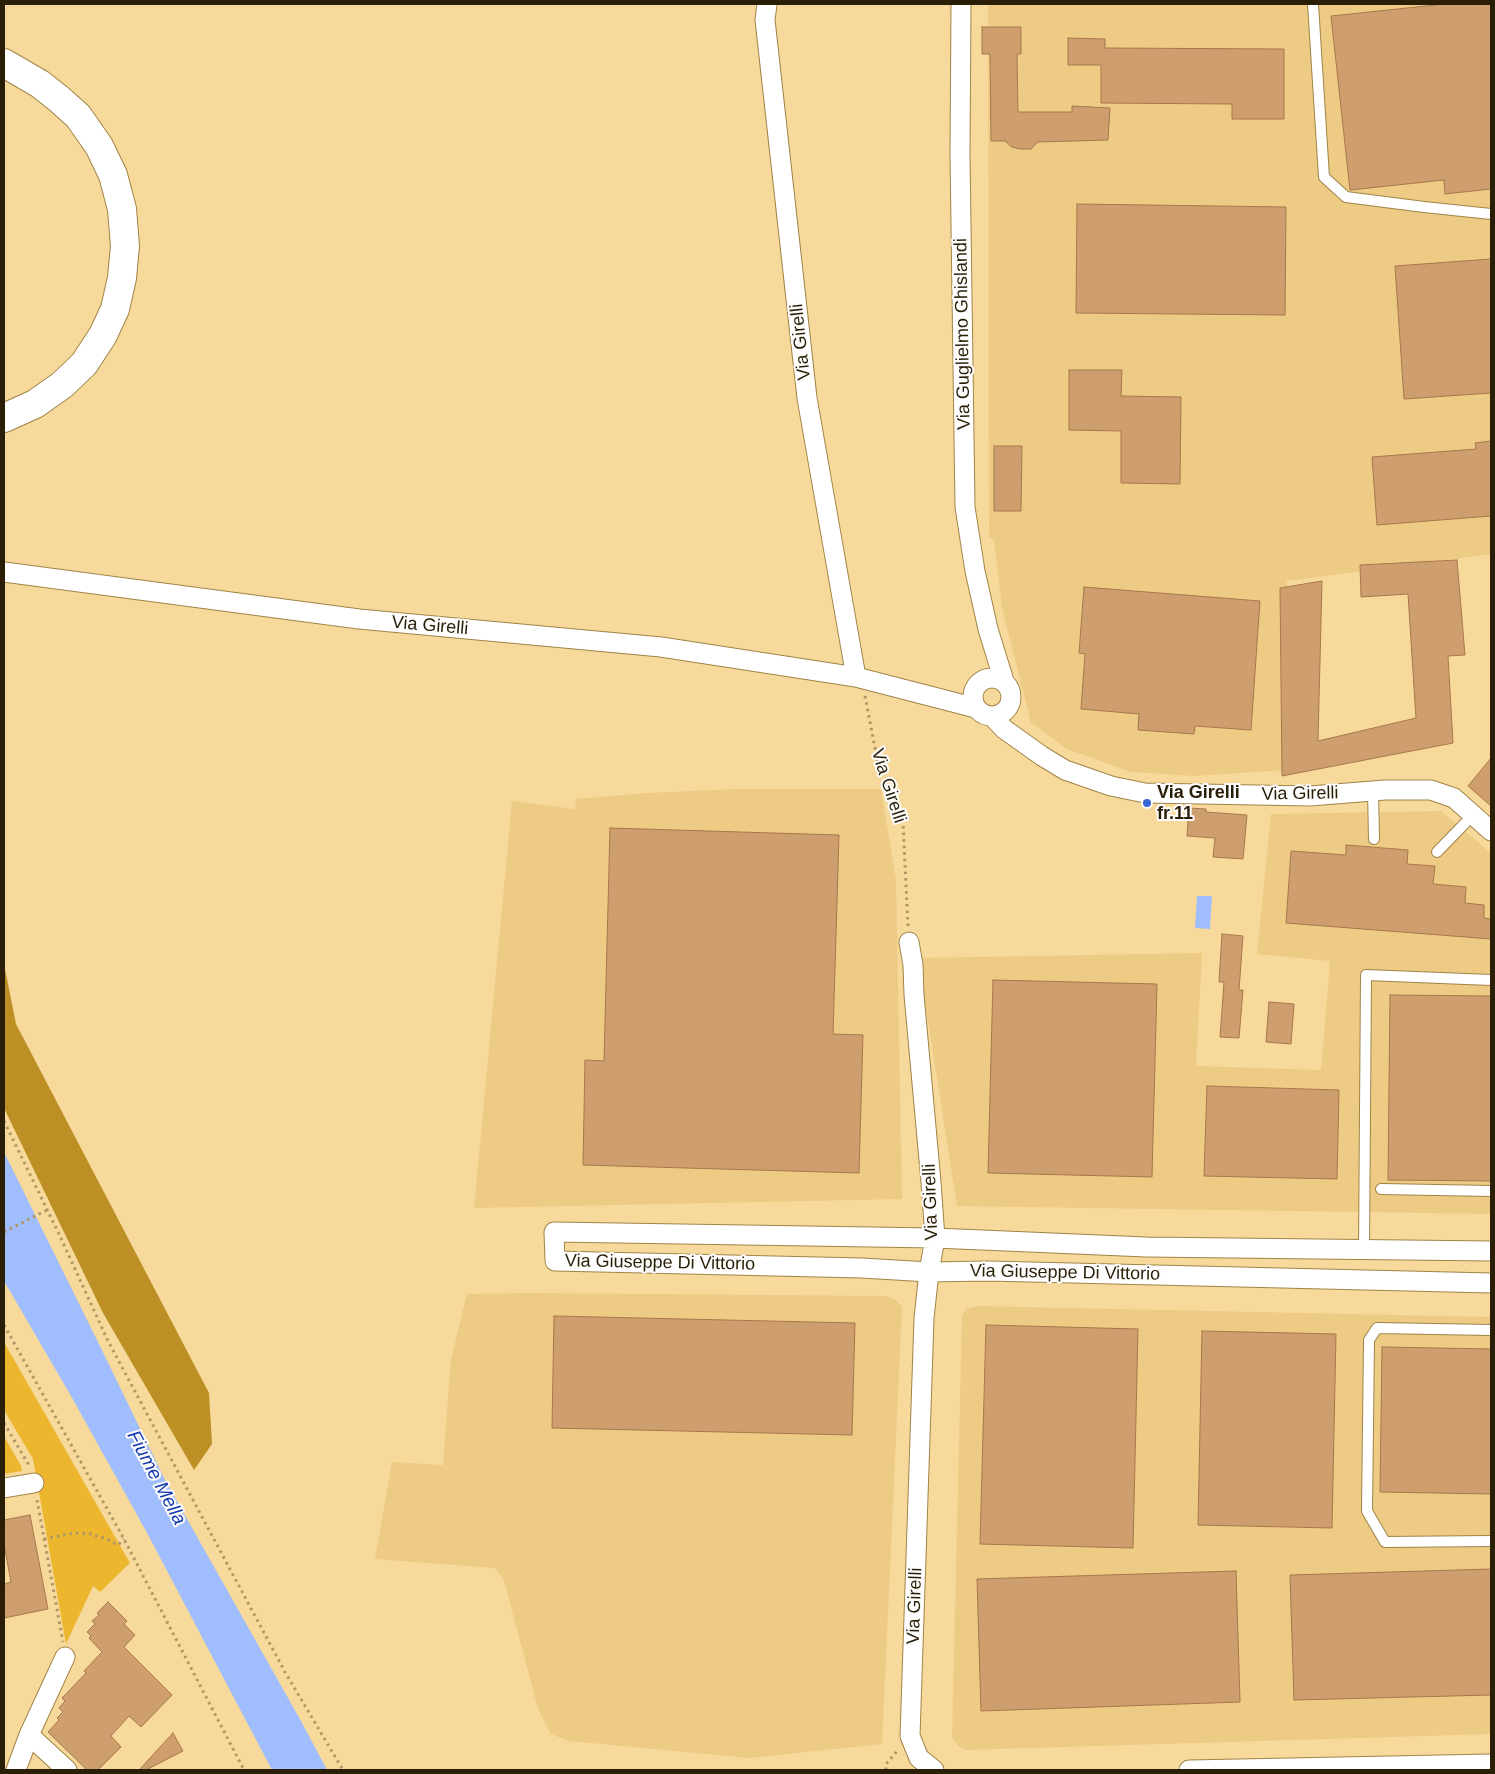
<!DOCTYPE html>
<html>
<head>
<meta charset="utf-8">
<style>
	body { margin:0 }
	#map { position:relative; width:1495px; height:1774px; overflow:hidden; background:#f7d99b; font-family:Helvetica,sans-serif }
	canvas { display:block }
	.frame { position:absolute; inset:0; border:5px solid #2a1f06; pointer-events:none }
</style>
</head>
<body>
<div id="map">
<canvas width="1495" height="1774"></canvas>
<div class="frame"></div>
</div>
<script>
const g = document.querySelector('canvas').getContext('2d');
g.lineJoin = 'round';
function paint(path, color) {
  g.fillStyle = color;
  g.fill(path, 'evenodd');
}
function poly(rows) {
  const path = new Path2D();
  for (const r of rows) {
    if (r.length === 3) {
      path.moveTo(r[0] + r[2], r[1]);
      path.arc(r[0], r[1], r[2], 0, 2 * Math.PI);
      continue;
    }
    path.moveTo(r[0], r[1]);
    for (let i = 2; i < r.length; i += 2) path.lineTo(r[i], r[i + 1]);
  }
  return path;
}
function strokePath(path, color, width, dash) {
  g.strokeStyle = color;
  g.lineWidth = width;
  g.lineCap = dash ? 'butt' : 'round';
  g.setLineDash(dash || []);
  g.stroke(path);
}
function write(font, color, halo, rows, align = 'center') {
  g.font = font + ' Helvetica,sans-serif';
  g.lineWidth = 4;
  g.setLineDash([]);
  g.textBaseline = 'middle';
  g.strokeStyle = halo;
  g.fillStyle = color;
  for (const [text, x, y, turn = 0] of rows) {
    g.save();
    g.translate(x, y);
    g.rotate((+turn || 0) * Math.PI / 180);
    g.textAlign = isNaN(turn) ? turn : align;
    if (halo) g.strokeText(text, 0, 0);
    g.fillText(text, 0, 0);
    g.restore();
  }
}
const built = poly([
	[988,4,1491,4,1491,554,1287,581,1286,770,1194,776,1131,772,1067,749,1031,723,1002,608,994,539,989,538],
	[737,789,881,789,896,879,902,1199,474,1208,512,801,575,809,576,799,647,793],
	[1441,811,1491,853,1491,1214,957,1206,918,958,1202,953,1196,1066,1321,1070,1330,961,1257,954,1271,814],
	[528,1293,886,1296,896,1300,902,1307,882,1744,749,1758,569,1741,551,1734,538,1709,504,1580,495,1568,375,1559,392,1462,443,1465,451,1359,467,1294],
	[977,1306,1491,1317,1491,1734,966,1750,958,1746,952,1737,962,1316,966,1309]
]);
const green = poly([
	[4,1342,130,1563,100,1592,93,1586,66,1644,33,1459,4,1410],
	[4,1436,21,1466,22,1471,4,1474]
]);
const forest = poly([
	[4,964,16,1024,209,1393,212,1444,194,1470,103,1313,4,1108]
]);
const water = poly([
	[1197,896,1212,896,1210,929,1195,928],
	[4,1152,97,1340,165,1480,301,1721,327,1770,272,1770,146,1531,71,1396,4,1281]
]);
const building = poly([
	[1445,4,1491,4,1491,189,1445,194,1444,180,1350,190,1331,16,1445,4],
	[982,27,1021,27,1021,54,1017,54,1018,112,1072,112,1072,106,1110,108,1108,140,1038,142,1031,149,1020,149,1012,147,1005,141,991,141,990,54,982,54,982,27],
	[1068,38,1105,39,1105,48,1284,49,1284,119,1232,119,1232,104,1101,103,1101,65,1068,65,1068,38],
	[1077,204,1286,207,1285,315,1076,313,1077,204],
	[1491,259,1491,393,1404,399,1395,266,1491,259],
	[1069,370,1122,370,1121,396,1181,397,1180,484,1121,483,1121,431,1069,430,1069,370],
	[1491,441,1491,516,1377,525,1372,457,1476,449,1475,443,1491,441],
	[994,446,1022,446,1021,511,994,511,994,446],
	[1457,560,1465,655,1448,656,1453,743,1282,776,1280,588,1322,581,1318,741,1416,718,1408,594,1361,597,1360,565,1457,560],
	[1084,587,1260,601,1251,730,1195,726,1194,734,1138,730,1139,714,1081,709,1085,654,1079,653,1084,587],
	[1491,758,1491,806,1468,786,1491,758],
	[1189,808,1206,809,1206,812,1247,815,1243,859,1213,857,1215,838,1187,836,1189,808],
	[610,828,839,835,833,1034,863,1035,859,1173,583,1165,585,1060,604,1061,610,828],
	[1346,845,1408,850,1407,864,1435,866,1433,884,1466,887,1465,903,1484,905,1484,918,1491,919,1491,939,1286,923,1291,851,1346,855,1346,845],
	[1222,934,1243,936,1239,990,1243,990,1239,1038,1220,1037,1224,982,1219,982,1222,934],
	[993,980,1157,984,1152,1177,988,1173,993,980],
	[1390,995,1491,996,1491,1181,1388,1180,1390,995],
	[1269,1002,1294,1004,1291,1044,1266,1042,1269,1002],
	[1207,1086,1339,1090,1337,1179,1204,1176,1207,1086],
	[554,1316,855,1323,852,1435,552,1428,554,1316],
	[986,1325,1138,1329,1133,1548,980,1544,986,1325],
	[1202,1331,1336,1334,1332,1528,1198,1525,1202,1331],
	[1382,1347,1491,1349,1491,1494,1380,1492,1382,1347],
	[30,1515,48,1609,4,1618,4,1584,11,1582,4,1544,4,1520,30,1515],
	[1491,1569,1491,1695,1294,1700,1290,1575,1491,1569],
	[1236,1571,1240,1702,981,1711,977,1579,1236,1571],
	[108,1602,127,1621,124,1624,135,1635,124,1647,172,1695,141,1727,129,1716,111,1736,121,1747,98,1770,87,1770,48,1732,59,1720,57,1718,63,1712,59,1708,65,1701,62,1698,86,1673,84,1671,102,1652,89,1638,91,1636,87,1632,95,1624,92,1621,99,1615,97,1613,108,1602],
	[173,1733,183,1751,146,1770,139,1770,173,1733]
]);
const path = poly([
	[865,696,878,763,897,804,903,823,908,926],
	[4,1121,59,1234,108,1341,285,1672,343,1770],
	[4,1232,47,1210],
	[4,1325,124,1539,244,1770],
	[4,1423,30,1467],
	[37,1500,63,1642],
	[44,1539,75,1533,91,1534,106,1539,118,1545,124,1539],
	[886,1770,886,1764,898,1750]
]);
const service = poly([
	[1313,4,1324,177,1346,197,1424,207,1491,214],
	[1373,791,1374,839],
	[1437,852,1473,815],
	[1381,1189,1491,1191],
	[1364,1250,1366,975,1491,980],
	[1491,1330,1377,1328,1369,1340,1367,1511,1385,1542,1491,1541]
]);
const minor = poly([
	[767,4,765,20,807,398,856,677],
	[961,4,960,154,965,507,975,571,988,629,1004,681],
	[4,572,359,619,661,647,856,677,976,708],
	[992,697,19],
	[992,716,1004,729,1042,756,1065,770,1111,786,1145,793,1310,796,1385,790,1431,790,1454,798,1491,831],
	[909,942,913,965,914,995,931,1182,935,1238,929,1272,924,1318,910,1736,919,1758,934,1770],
	[1491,1251,1146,1247,935,1238,554,1232,555,1261,862,1268,929,1272,988,1271,1491,1283],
	[4,1488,34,1483],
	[29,1735,67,1770],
	[16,1770,29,1735,65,1657],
	[1189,1770,1491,1764]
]);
const motorway = poly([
	[4,63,40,84,59,99,78,116,99,146,113,175,122,209,125,246,122,278,115,309,103,335,84,364,62,385,35,404,4,418]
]);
const markers = [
	[1147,803,5,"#3965d6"]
];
const streetNames = [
	["Via Guglielmo Ghislandi",963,334,-91],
	["Via Girelli",801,342,-96],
	["Via Girelli",430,626,5],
	["Via Girelli",888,786,72],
	["Via Girelli",1300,794,-1],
	["Via Girelli",931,1202,-92],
	["Via Giuseppe Di Vittorio",660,1263,1],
	["Via Giuseppe Di Vittorio",1065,1273,1],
	["Via Girelli",915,1606,-88]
];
const poiNames = [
	["Via Girelli",1157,793],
	["fr.11",1157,814]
];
const waterNames = [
	["Fiume Mella",156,1478,62]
];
paint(built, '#edcb85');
paint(green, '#ecb62f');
paint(forest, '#bc9024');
paint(water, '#a0befd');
paint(building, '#cf9e6e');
strokePath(building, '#a7784a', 1);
strokePath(service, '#a08448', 12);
strokePath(minor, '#a08448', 21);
strokePath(motorway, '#a08448', 30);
strokePath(path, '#ae9766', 3, [2.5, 4]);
strokePath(service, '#fff', 10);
strokePath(minor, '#fff', 19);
strokePath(motorway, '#fff', 28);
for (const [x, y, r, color] of markers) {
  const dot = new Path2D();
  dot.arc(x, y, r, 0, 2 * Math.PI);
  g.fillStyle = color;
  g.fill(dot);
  strokePath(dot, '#fdfdfd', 2);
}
write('18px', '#2a1f06', '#fdfdfd', streetNames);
write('bold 18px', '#2a1f06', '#fdfdfd', poiNames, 'left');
write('italic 19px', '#153aaf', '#fdfdfd', waterNames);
</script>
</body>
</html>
